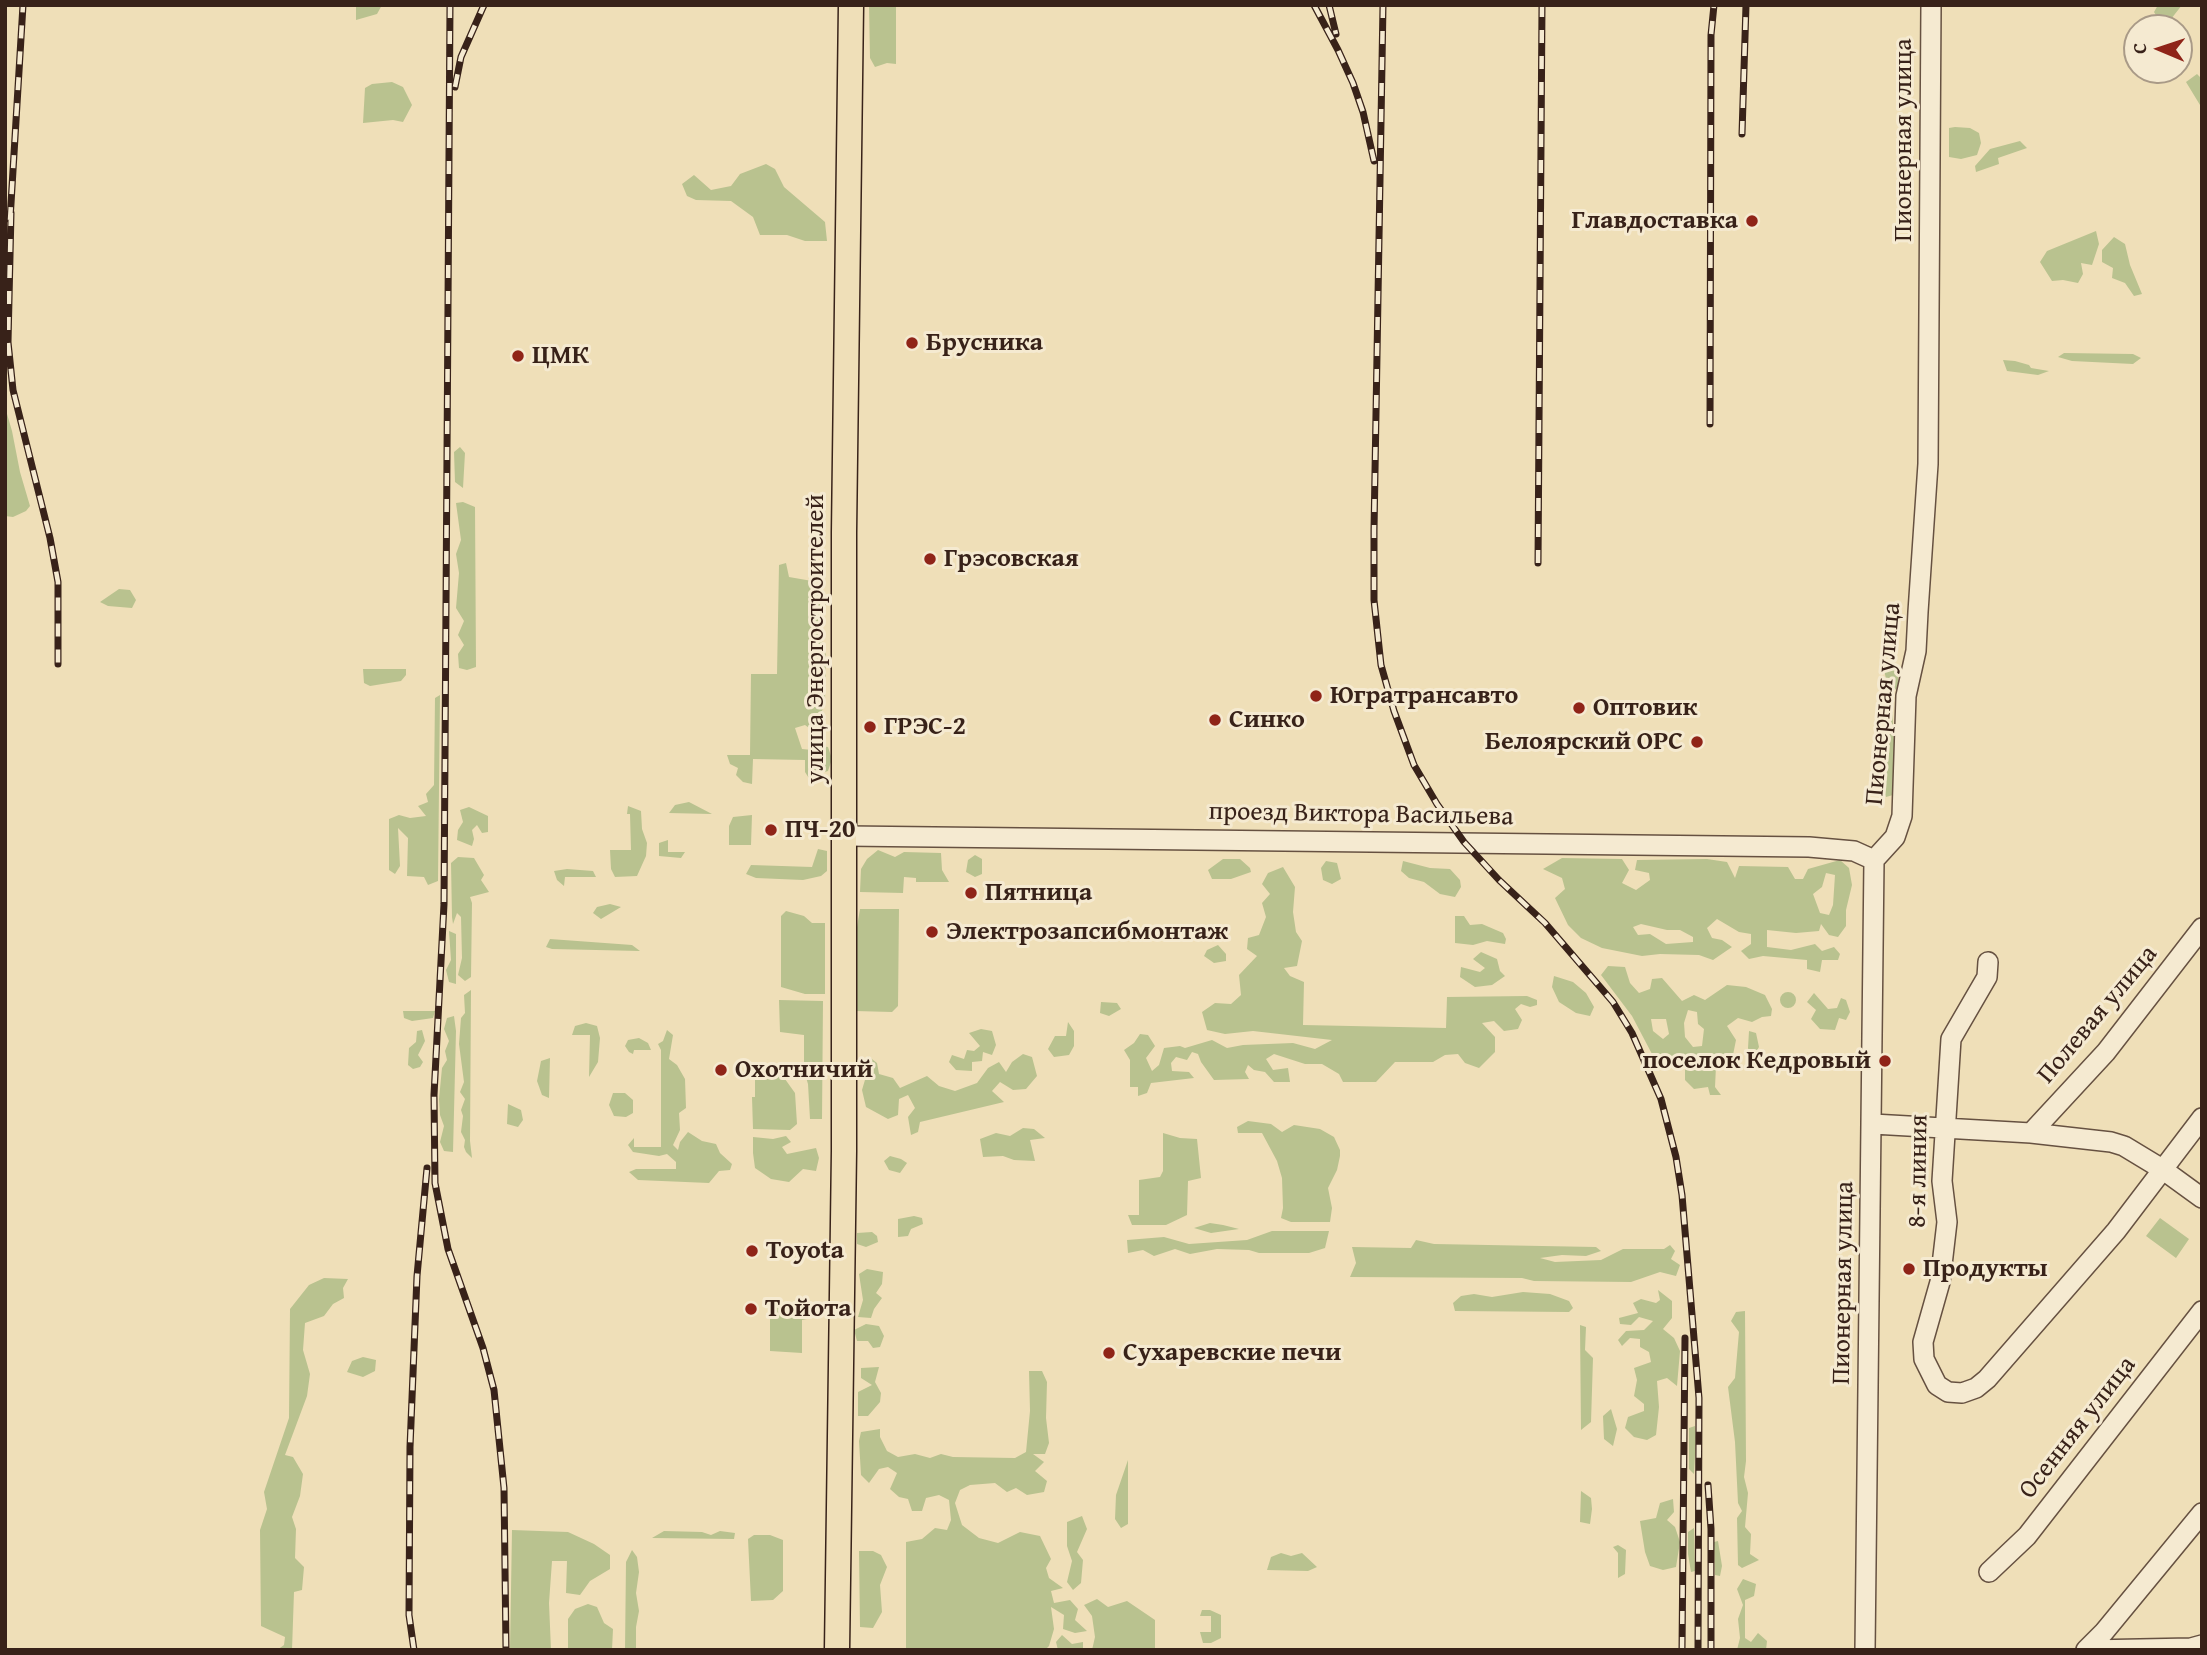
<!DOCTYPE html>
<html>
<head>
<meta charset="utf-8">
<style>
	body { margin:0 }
	#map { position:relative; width:2207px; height:1655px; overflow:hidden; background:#efdfb8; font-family:"Gentium Book Plus",serif }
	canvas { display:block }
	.frame { position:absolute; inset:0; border:7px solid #382219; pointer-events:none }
	.north { position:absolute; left:2123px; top:14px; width:70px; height:70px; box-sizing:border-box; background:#f5ead1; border:2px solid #a99a87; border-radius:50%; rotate:272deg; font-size:19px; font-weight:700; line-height:28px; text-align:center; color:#382219 }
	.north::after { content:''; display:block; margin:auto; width:24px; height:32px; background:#8f2418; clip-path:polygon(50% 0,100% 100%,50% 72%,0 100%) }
</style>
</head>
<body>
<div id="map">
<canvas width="2207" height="1655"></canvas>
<div class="frame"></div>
<div class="north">С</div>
</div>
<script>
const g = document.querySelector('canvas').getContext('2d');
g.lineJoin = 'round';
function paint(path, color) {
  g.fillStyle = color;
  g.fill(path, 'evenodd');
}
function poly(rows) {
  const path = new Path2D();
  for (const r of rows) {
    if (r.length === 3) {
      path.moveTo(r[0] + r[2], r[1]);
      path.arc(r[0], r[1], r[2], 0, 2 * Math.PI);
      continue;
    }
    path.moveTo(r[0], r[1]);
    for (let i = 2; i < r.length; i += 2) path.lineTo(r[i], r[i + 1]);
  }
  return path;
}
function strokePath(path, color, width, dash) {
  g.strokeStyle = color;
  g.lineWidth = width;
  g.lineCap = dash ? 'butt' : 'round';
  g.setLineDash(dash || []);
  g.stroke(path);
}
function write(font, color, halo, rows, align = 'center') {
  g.font = font + ' "Gentium Book Plus",serif';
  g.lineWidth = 6;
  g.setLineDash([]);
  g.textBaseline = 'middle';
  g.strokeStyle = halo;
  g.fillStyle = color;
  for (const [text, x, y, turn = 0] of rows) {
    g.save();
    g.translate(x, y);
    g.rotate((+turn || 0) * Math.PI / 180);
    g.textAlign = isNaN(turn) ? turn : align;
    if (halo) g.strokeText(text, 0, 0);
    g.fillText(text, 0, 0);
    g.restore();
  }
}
const green = poly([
	[356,5,382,5,377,14,356,20],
	[869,5,896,5,896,64,887,63,875,67,870,58],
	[2158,5,2182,5,2164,28,2154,12],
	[2197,74,2202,79,2202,104,2200,105,2186,82],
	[392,82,403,87,412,105,403,122,393,120,363,123,365,88,372,84],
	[1955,127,1970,128,1979,133,1981,143,1977,155,1961,159,1949,157,1949,128],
	[2020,141,2027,148,1998,158,1999,164,1976,172,1975,166,1990,149],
	[766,164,775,169,784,187,825,222,827,241,805,241,787,235,760,235,753,217,731,201,696,200,687,196,682,184,694,175,711,190,731,186,740,174],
	[2096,231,2099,244,2092,265,2081,263,2083,274,2078,283,2063,280,2052,281,2040,262,2047,251],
	[2114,237,2125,244,2130,265,2142,294,2134,296,2125,283,2112,278,2113,268,2102,262,2102,250],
	[2064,353,2133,354,2141,358,2133,364,2072,361,2058,357],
	[2003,360,2015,361,2029,365,2031,368,2049,371,2038,375,2007,371],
	[5,407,12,431,20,472,30,506,26,511,13,517,5,516],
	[460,447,465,453,463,488,455,482,454,452],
	[463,502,475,507,476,667,467,670,459,668,458,654,464,645,458,635,464,621,456,608,459,573,456,554,461,540,456,503],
	[786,563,789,577,812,581,824,591,826,607,820,617,821,636,826,655,825,700,822,711,825,722,819,730,812,730,805,725,795,728,802,749,812,750,820,746,828,747,832,759,828,771,818,774,812,783,805,772,805,760,753,759,752,784,743,782,736,775,738,768,730,764,727,755,750,755,751,674,777,674,779,565],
	[119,589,130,590,136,600,132,608,108,606,100,602],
	[1894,668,1902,668,1898,676,1899,687,1890,693,1884,671],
	[363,669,406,669,406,675,401,681,370,686,364,683],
	[440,695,438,881,428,885,424,877,407,876,408,838,398,828,400,866,395,874,389,870,389,819,399,815,410,818,426,816,418,806,428,802,426,794,434,785,435,698],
	[1892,706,1896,774,1893,795,1886,797,1881,786,1882,732,1887,723,1881,720,1883,710],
	[689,802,712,814,669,813,675,805],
	[628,806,641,811,642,829,647,843,646,856,637,876,615,877,611,869,610,850,631,850,630,814,627,814],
	[469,807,488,816,488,832,482,833,477,825,472,830,474,839,472,846,457,840,458,830,463,822,460,810],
	[752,815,751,845,729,845,729,826,733,817],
	[668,840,668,852,685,852,681,858,659,856,659,843],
	[818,849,827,851,827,871,821,876,803,880,756,878,746,874,751,865,812,867],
	[878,850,895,857,904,852,941,853,942,870,949,882,916,882,916,878,904,877,903,893,860,892,861,869,867,859],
	[975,855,982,859,982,874,975,877,966,872,968,860],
	[458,857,474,858,484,875,481,880,489,892,470,897,472,903,471,977,465,981,458,975,462,958,461,917,457,913,453,924,452,917,451,863],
	[1562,858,1622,859,1629,870,1622,883,1636,890,1650,880,1649,873,1635,870,1637,860,1707,859,1727,862,1735,878,1739,866,1788,867,1795,879,1803,879,1808,869,1840,860,1849,868,1852,885,1846,910,1846,926,1838,937,1829,935,1821,924,1819,931,1796,933,1767,930,1767,947,1791,950,1815,944,1822,951,1834,947,1840,954,1838,960,1822,960,1820,972,1807,969,1807,960,1763,956,1749,959,1741,951,1751,944,1751,934,1739,932,1717,919,1707,928,1712,938,1722,940,1732,947,1713,960,1699,955,1660,954,1642,956,1602,948,1581,938,1568,925,1555,898,1565,889,1562,878,1543,869],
	[1826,873,1835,875,1833,905,1829,915,1820,913,1813,894,1822,887],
	[1641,924,1667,930,1680,930,1693,937,1693,942,1666,944,1650,934,1638,935,1633,927],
	[1223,859,1240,859,1250,868,1251,872,1231,879,1212,879,1208,870],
	[1326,861,1337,863,1341,879,1332,884,1323,880,1321,868],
	[1403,861,1430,868,1450,869,1460,880,1461,887,1455,897,1440,894,1424,882,1409,878,1401,871],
	[1283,867,1295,887,1293,912,1296,932,1302,941,1297,966,1284,968,1290,976,1304,982,1303,1025,1446,1028,1447,997,1527,996,1537,1000,1537,1005,1530,1007,1521,1004,1515,1009,1522,1020,1518,1029,1504,1031,1494,1021,1482,1023,1495,1037,1495,1052,1479,1068,1465,1063,1458,1054,1445,1055,1433,1062,1395,1062,1376,1082,1343,1082,1339,1074,1322,1064,1305,1064,1274,1054,1266,1059,1273,1070,1288,1068,1290,1082,1274,1082,1265,1072,1254,1070,1248,1065,1245,1072,1249,1079,1214,1080,1201,1062,1198,1054,1192,1052,1187,1060,1176,1057,1171,1063,1172,1071,1189,1072,1194,1078,1151,1083,1147,1093,1138,1096,1138,1087,1130,1087,1130,1060,1124,1050,1134,1043,1140,1034,1148,1035,1155,1046,1146,1058,1152,1071,1159,1065,1164,1048,1180,1046,1185,1048,1212,1040,1227,1048,1243,1045,1293,1043,1315,1049,1332,1040,1253,1031,1225,1034,1207,1030,1202,1012,1215,1003,1231,1004,1241,995,1239,975,1257,956,1247,949,1248,938,1259,935,1266,917,1262,903,1270,894,1262,884,1268,873],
	[567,869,593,871,596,877,565,877,564,886,557,880,554,871],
	[610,904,621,907,601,919,593,913,597,907],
	[860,909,899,909,898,1006,892,1012,855,1011,857,927],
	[786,911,804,916,812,923,825,923,825,994,805,994,781,987,781,916],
	[1455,916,1464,916,1470,925,1482,924,1503,933,1506,939,1505,944,1487,941,1473,945,1455,943],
	[449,931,456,934,456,984,449,982,446,970,451,960],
	[550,939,632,945,640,951,552,949,546,947],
	[1218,945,1226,954,1226,961,1214,963,1204,956,1207,950],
	[1481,952,1497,959,1500,971,1505,976,1492,985,1475,987,1460,977,1461,967,1480,972,1485,968,1473,959],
	[1608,966,1625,967,1630,983,1639,993,1650,989,1652,979,1662,978,1682,1001,1694,995,1705,1000,1727,985,1746,987,1765,995,1772,1009,1771,1016,1762,1017,1752,1022,1738,1018,1727,1026,1736,1040,1733,1055,1723,1057,1716,1066,1715,1087,1721,1095,1710,1095,1708,1087,1694,1089,1685,1080,1685,1068,1680,1061,1652,1054,1632,1016,1601,975],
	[1688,1010,1697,1012,1698,1024,1704,1029,1702,1046,1693,1047,1685,1037,1684,1023],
	[1651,1019,1666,1019,1669,1034,1663,1039,1653,1031],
	[1554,976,1573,982,1586,993,1594,1007,1590,1016,1576,1013,1559,1002,1552,987],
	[471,990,470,1141,472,1158,466,1152,464,1147,465,1140,461,1132,463,1116,461,1110,465,1099,460,1092,464,1082,459,1044,461,1018,465,1013,464,995],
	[1788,1000,8],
	[1814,993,1828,1009,1837,1008,1841,998,1846,1000,1850,1012,1846,1020,1839,1018,1835,1030,1820,1029,1811,1019,1816,1010,1807,1002],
	[779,1000,823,1001,822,1119,810,1119,808,1084,804,1071,804,1035,780,1032],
	[1101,1002,1117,1003,1121,1009,1109,1016,1100,1013],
	[403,1011,435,1011,433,1018,412,1021,404,1018],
	[454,1016,456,1031,453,1152,444,1151,440,1142,444,1126,440,1115,439,1099,442,1068,447,1060,445,1051,449,1041,444,1029,447,1018],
	[1068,1022,1074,1031,1074,1046,1069,1055,1054,1057,1048,1049,1055,1036,1066,1036],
	[586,1023,597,1026,600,1038,598,1062,589,1077,590,1035,572,1035,575,1026],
	[981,1029,992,1031,996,1045,992,1055,983,1052,982,1061,972,1062,972,1071,956,1070,949,1062,952,1055,964,1059,967,1050,974,1051,980,1046,969,1033],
	[422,1030,425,1041,418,1055,423,1062,420,1067,413,1069,408,1065,409,1048,416,1042,417,1031],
	[667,1030,673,1035,669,1059,677,1065,685,1079,686,1108,679,1113,680,1130,673,1145,678,1150,680,1142,688,1132,702,1141,716,1144,720,1153,732,1164,730,1170,719,1171,709,1183,638,1180,629,1172,636,1169,676,1169,676,1162,667,1154,659,1156,633,1152,628,1145,634,1138,634,1147,661,1147,661,1050,658,1044,663,1041],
	[1749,1031,1756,1033,1759,1047,1751,1061,1748,1048],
	[639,1038,648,1043,651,1050,634,1050,633,1054,629,1052,625,1046,628,1040],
	[1023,1054,1032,1057,1037,1076,1026,1089,1013,1090,1000,1082,992,1091,1004,1102,920,1122,918,1132,911,1135,908,1117,915,1108,908,1095,899,1099,898,1115,888,1119,866,1107,862,1090,867,1073,865,1062,868,1056,877,1063,879,1074,893,1078,900,1088,927,1076,939,1086,955,1091,977,1083,988,1068,999,1062,1006,1072,1012,1062],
	[550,1058,549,1098,542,1095,537,1081,541,1061],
	[755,1072,780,1072,795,1093,797,1124,790,1130,753,1129,752,1097,755,1097],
	[613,1093,625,1093,633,1100,633,1113,626,1117,614,1116,609,1105],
	[508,1104,521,1110,523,1120,518,1127,507,1124],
	[1248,1121,1271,1124,1282,1132,1294,1125,1320,1129,1334,1137,1340,1150,1340,1156,1337,1170,1328,1188,1332,1208,1330,1222,1291,1222,1281,1218,1283,1208,1282,1178,1277,1161,1262,1133,1238,1133,1237,1127],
	[1023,1128,1034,1129,1045,1138,1030,1140,1035,1161,1014,1160,1003,1156,983,1157,980,1139,996,1133,1010,1136],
	[1163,1133,1180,1138,1197,1139,1201,1178,1188,1181,1187,1215,1166,1225,1132,1225,1128,1215,1139,1215,1139,1180,1160,1177,1163,1171],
	[786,1136,791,1142,782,1147,787,1154,816,1148,819,1158,816,1171,803,1169,789,1182,771,1179,755,1168,753,1153,753,1137,773,1139],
	[890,1156,901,1159,907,1163,900,1173,889,1170,884,1161],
	[914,1216,922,1218,923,1224,911,1229,908,1236,898,1237,898,1219],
	[2160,1218,2189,1239,2176,1258,2146,1236],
	[1210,1223,1223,1225,1239,1229,1211,1233,1194,1228],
	[1272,1231,1329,1231,1325,1248,1309,1253,1259,1253,1249,1250,1217,1249,1190,1254,1175,1249,1154,1256,1143,1250,1128,1253,1127,1240,1164,1237,1189,1244,1247,1240],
	[872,1232,877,1236,878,1242,866,1247,857,1244,857,1233],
	[1416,1240,1434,1244,1596,1247,1601,1251,1586,1256,1562,1255,1540,1258,1555,1262,1601,1260,1623,1249,1664,1249,1670,1245,1675,1251,1671,1259,1680,1265,1676,1276,1660,1272,1631,1282,1534,1281,1522,1278,1350,1277,1356,1263,1352,1247,1411,1248],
	[867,1269,883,1272,882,1284,876,1293,882,1298,874,1309,871,1318,858,1317,863,1300,859,1274],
	[324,1278,348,1279,343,1288,344,1298,333,1304,324,1316,305,1323,303,1350,310,1374,307,1396,285,1455,293,1457,303,1474,300,1496,292,1517,296,1529,295,1558,304,1567,302,1590,294,1592,292,1650,277,1650,284,1645,285,1637,261,1626,260,1530,267,1509,264,1492,289,1418,290,1309,309,1285],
	[1658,1290,1672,1301,1672,1318,1663,1329,1674,1338,1680,1351,1677,1386,1667,1378,1657,1381,1659,1407,1656,1435,1647,1440,1634,1437,1625,1428,1628,1417,1644,1411,1644,1404,1634,1396,1637,1380,1634,1368,1651,1362,1649,1352,1640,1347,1640,1339,1630,1338,1622,1346,1618,1340,1626,1331,1644,1330,1653,1321,1639,1317,1631,1325,1620,1324,1619,1318,1638,1313,1633,1303,1641,1299,1656,1303,1660,1300],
	[1523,1292,1550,1294,1569,1301,1573,1308,1569,1312,1455,1311,1453,1303,1461,1296,1474,1294,1492,1297],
	[770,1306,803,1306,807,1319,802,1320,802,1353,770,1351],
	[1745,1311,1746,1461,1744,1477,1748,1493,1745,1527,1751,1534,1750,1554,1759,1560,1742,1568,1738,1565,1737,1518,1742,1511,1738,1503,1735,1442,1728,1387,1735,1378,1739,1332,1731,1321,1736,1312],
	[866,1324,879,1326,884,1336,880,1347,873,1348,868,1341,857,1341,854,1330],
	[1580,1325,1586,1327,1585,1350,1593,1358,1591,1422,1581,1430],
	[363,1357,376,1360,375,1371,363,1377,347,1372,352,1361],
	[879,1367,875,1382,881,1393,880,1402,868,1416,858,1416,858,1392,872,1385,861,1378,861,1368],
	[1029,1371,1042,1371,1047,1382,1046,1418,1049,1443,1045,1454,1033,1454,1044,1462,1035,1471,1047,1481,1044,1492,1027,1495,1016,1488,1007,1492,995,1483,970,1485,960,1490,955,1503,962,1525,979,1538,998,1543,1020,1532,1040,1536,1051,1559,1046,1568,1049,1578,1063,1588,1051,1591,1054,1603,1070,1600,1078,1609,1075,1620,1087,1631,1075,1633,1063,1629,1064,1615,1051,1607,1054,1629,1049,1646,1045,1650,906,1650,906,1542,922,1539,935,1528,947,1530,951,1520,949,1500,939,1495,926,1498,922,1511,912,1511,908,1499,899,1497,890,1489,897,1473,888,1467,879,1469,869,1483,861,1475,859,1441,861,1432,880,1429,880,1437,887,1451,898,1457,915,1454,930,1458,941,1454,953,1457,1015,1458,1026,1452,1030,1411],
	[1611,1409,1617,1429,1613,1446,1604,1439,1603,1416],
	[1695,1426,1696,1437,1694,1474,1689,1469,1689,1428],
	[1128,1460,1128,1524,1121,1528,1115,1519,1116,1495],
	[1581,1491,1591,1498,1592,1509,1590,1524,1580,1522],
	[1673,1499,1674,1512,1667,1520,1675,1527,1680,1542,1676,1567,1663,1570,1650,1566,1645,1552,1640,1521,1656,1518,1660,1503],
	[1082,1516,1087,1529,1077,1552,1083,1560,1081,1583,1073,1590,1067,1582,1072,1561,1067,1546,1067,1522],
	[1694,1528,1695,1571,1691,1572,1688,1554,1688,1532],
	[512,1530,568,1532,594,1544,610,1555,610,1569,590,1581,580,1595,566,1593,567,1561,552,1561,549,1603,551,1650,510,1650],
	[664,1531,702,1532,711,1535,720,1531,735,1533,734,1539,652,1538],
	[754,1535,770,1535,783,1540,783,1591,773,1600,751,1601,748,1539],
	[1718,1541,1722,1566,1720,1576,1715,1575,1714,1542],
	[1618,1545,1626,1550,1625,1574,1618,1578,1618,1553,1613,1547],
	[632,1550,637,1557,639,1572,636,1593,639,1611,636,1627,636,1650,625,1650,626,1562],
	[859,1551,873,1551,881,1555,887,1567,880,1585,882,1612,873,1628,860,1627],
	[1281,1553,1291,1556,1302,1553,1317,1567,1308,1571,1267,1570,1271,1557],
	[1743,1579,1756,1584,1754,1596,1745,1600,1745,1638,1751,1642,1758,1633,1767,1641,1766,1650,1737,1650,1740,1638,1738,1619,1743,1605,1737,1589],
	[1097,1599,1108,1607,1127,1601,1155,1620,1155,1650,1092,1650,1095,1637,1092,1616,1084,1605],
	[588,1604,597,1607,604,1623,613,1629,612,1650,568,1650,568,1619,575,1609],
	[1202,1610,1210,1610,1221,1615,1221,1638,1211,1643,1203,1643,1200,1632,1211,1632,1211,1616,1200,1616],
	[1062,1635,1072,1644,1083,1642,1083,1650,1058,1650,1056,1642]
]);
const minor = poly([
	[846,836,1809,847,1854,851,1874,860],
	[1988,962,1987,977,1951,1039,1942,1181,1947,1222,1940,1282,1923,1342,1924,1359,1937,1385,1948,1392,1962,1393,1976,1388,1987,1379,2116,1231,2202,1118],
	[1873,1124,2031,1133,2111,1142,2124,1146,2162,1169,2202,1198],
	[2031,1133,2106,1052,2202,928],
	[1989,1572,2027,1536,2202,1311],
	[1865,1650,1874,860,1895,837,1902,816,1906,696,1916,651,1918,612,1928,464,1931,5],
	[2086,1650,2104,1632,2202,1513],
	[2089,1650,2191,1648,2202,1645]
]);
const major = poly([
	[837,1650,844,1151,844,532,851,5]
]);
const rail = poly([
	[450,5,444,904,434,1095,435,1183,448,1249,483,1348,494,1390,504,1488,506,1650],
	[1314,5,1338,50,1353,83,1363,112,1374,161],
	[1329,5,1336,34],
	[1383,5,1374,530,1374,600,1381,665,1394,711,1414,765,1437,804,1464,842,1499,880,1545,923,1613,1002,1632,1033,1661,1099,1676,1157,1682,1195,1699,1398,1698,1650],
	[455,87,461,57,484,5],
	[1742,134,1746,5],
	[11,213,8,342,13,390,50,538,58,582,58,664],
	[10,220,23,5],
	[1710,424,1711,35,1714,5],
	[1538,563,1542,5],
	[1708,1485,1711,1529,1711,1650],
	[414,1650,409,1615,410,1447,417,1276,427,1168],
	[1682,1650,1685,1338]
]);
const markers = [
	[1752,221,7,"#8f2418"],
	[912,343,7,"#8f2418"],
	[518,356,7,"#8f2418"],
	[930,559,7,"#8f2418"],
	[1316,696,7,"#8f2418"],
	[1579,708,7,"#8f2418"],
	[1215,720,7,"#8f2418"],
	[870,727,7,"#8f2418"],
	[1697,742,7,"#8f2418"],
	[771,830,7,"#8f2418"],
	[971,893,7,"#8f2418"],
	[932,932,7,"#8f2418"],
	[1885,1061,7,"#8f2418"],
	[721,1070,7,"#8f2418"],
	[752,1251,7,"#8f2418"],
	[1909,1269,7,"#8f2418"],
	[751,1309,7,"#8f2418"],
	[1109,1353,7,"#8f2418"]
];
const streetNames = [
	["Пионерная улица",1904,140,-90],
	["улица Энергостроителей",816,639,-90],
	["Пионерная улица",1884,704,-85],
	["проезд Виктора Васильева",1361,815,1],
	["Полевая улица",2098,1015,-50],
	["8-я линия",1919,1171,-89],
	["Пионерная улица",1844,1283,-89],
	["Осенняя улица",2078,1428,-52]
];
const poiNames = [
	["Главдоставка",1738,221,"right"],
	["Брусника",926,343],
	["ЦМК",532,356],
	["Грэсовская",944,559],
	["Югратрансавто",1330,696],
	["Оптовик",1593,708],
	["Синко",1229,720],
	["ГРЭС-2",884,727],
	["Белоярский ОРС",1683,742,"right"],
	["ПЧ-20",785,830],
	["Пятница",985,893],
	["Электрозапсибмонтаж",946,932],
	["поселок Кедровый",1871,1061,"right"],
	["Охотничий",735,1070],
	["Toyota",766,1251],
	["Продукты",1923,1269],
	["Тойота",765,1309],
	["Сухаревские печи",1123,1353]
];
paint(green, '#b9c28f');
strokePath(minor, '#665141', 22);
strokePath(major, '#382219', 27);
strokePath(minor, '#f5ead1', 19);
strokePath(major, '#efdfb8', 24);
strokePath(rail, '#382219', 7);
strokePath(rail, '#f5ead1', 4.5, [13]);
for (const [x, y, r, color] of markers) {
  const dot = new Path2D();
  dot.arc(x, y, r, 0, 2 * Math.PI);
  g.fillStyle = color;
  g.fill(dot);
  strokePath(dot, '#f5ead1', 2.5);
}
write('26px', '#382219', '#f5ead1', streetNames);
write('bold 26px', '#382219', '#f5ead1', poiNames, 'left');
</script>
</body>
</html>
